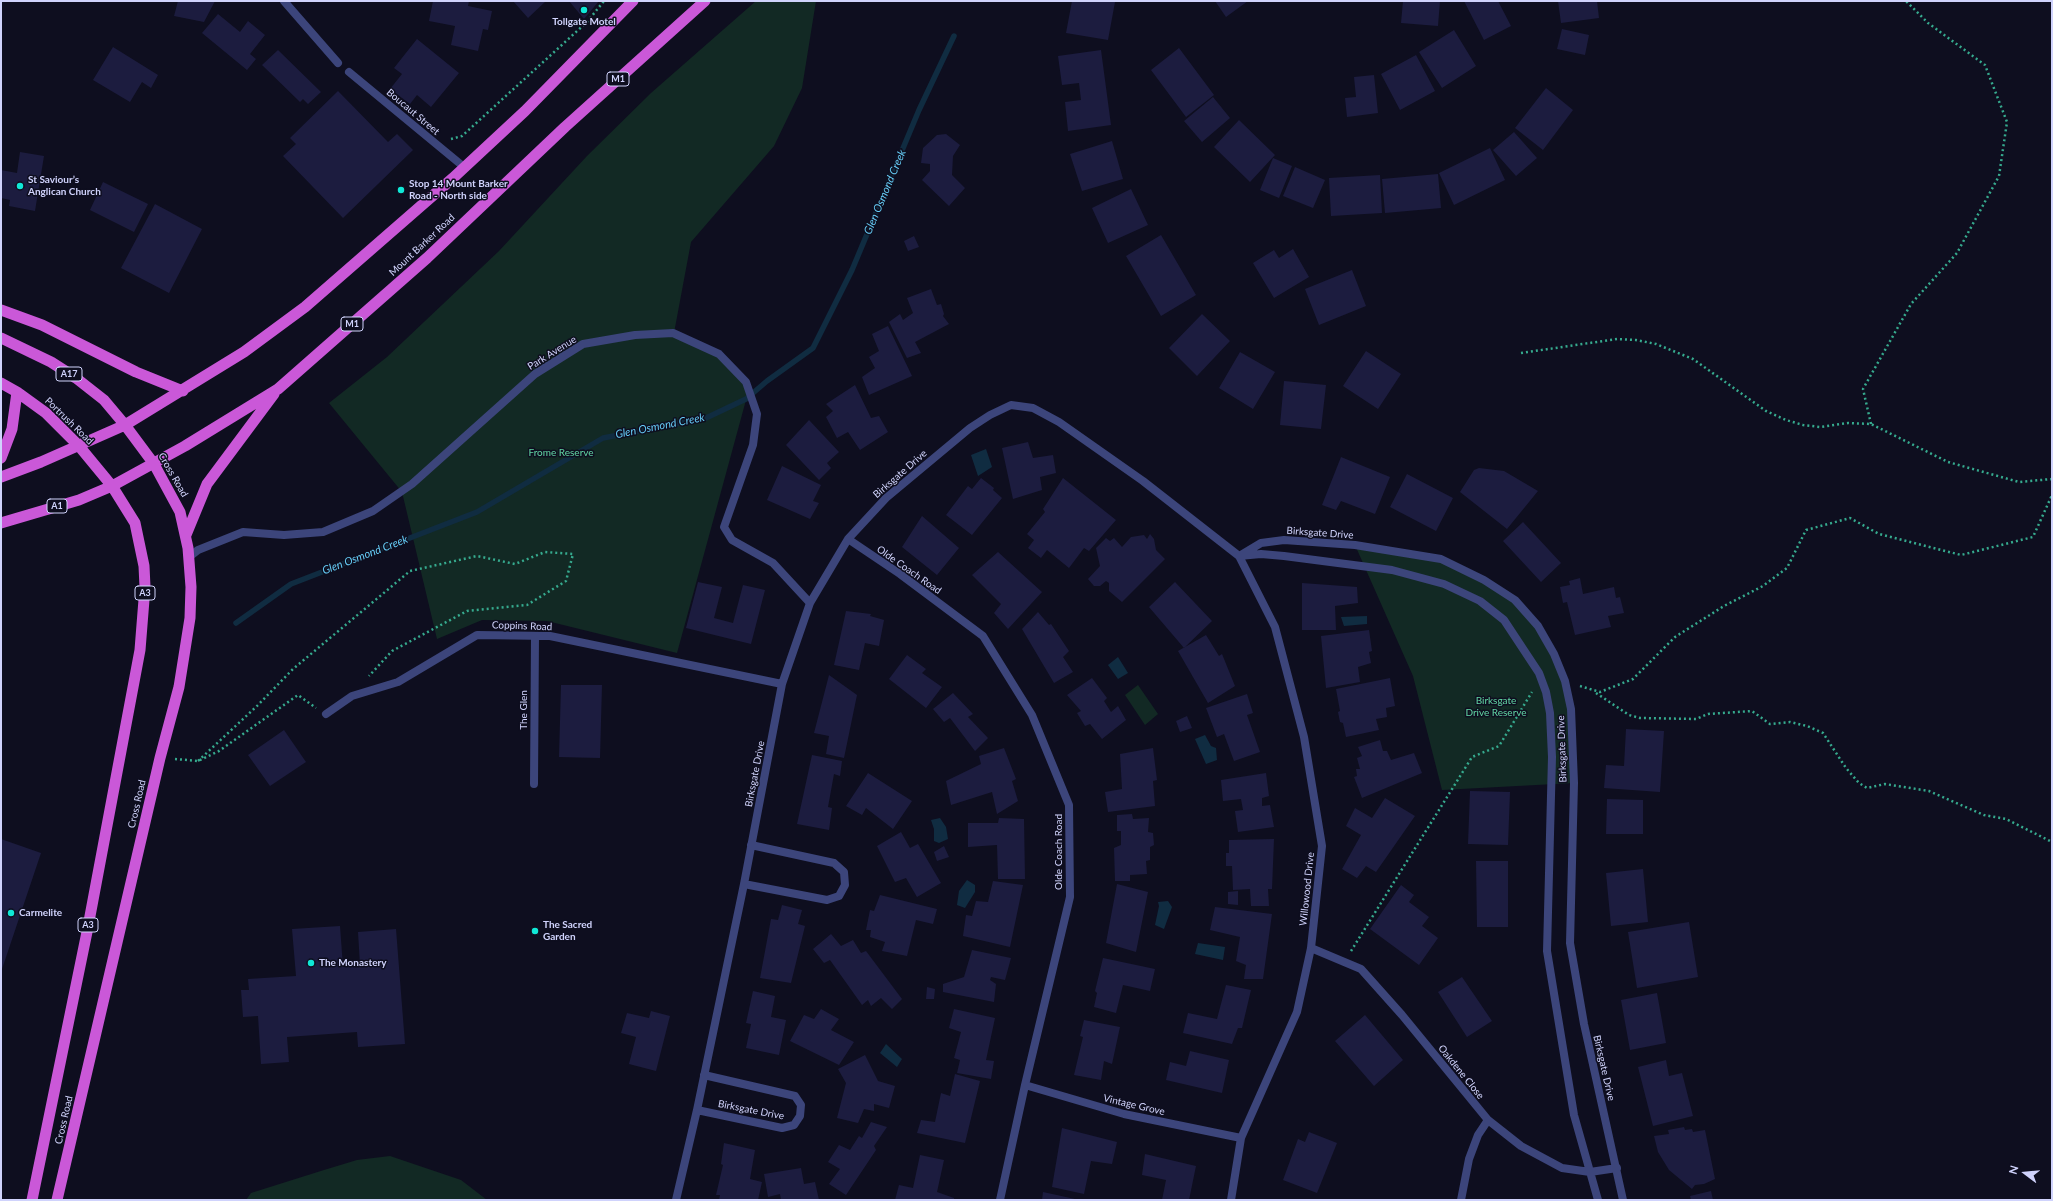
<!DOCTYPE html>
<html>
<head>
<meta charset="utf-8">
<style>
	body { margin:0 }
	#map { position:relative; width:2053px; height:1201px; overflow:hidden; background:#0e0e1f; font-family:Lato,sans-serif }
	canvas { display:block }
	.frame { position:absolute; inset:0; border:2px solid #d0d3fc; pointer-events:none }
	.north { position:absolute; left:2005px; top:1153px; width:40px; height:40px; -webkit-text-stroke:3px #0e0e1f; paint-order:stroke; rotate:286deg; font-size:11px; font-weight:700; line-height:16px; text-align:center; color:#d0d3fc }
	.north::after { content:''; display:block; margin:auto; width:14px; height:18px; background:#d0d3fc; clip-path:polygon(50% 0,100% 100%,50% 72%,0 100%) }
</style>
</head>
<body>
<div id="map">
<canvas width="2053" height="1201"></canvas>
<div class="frame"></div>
<div class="north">N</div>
</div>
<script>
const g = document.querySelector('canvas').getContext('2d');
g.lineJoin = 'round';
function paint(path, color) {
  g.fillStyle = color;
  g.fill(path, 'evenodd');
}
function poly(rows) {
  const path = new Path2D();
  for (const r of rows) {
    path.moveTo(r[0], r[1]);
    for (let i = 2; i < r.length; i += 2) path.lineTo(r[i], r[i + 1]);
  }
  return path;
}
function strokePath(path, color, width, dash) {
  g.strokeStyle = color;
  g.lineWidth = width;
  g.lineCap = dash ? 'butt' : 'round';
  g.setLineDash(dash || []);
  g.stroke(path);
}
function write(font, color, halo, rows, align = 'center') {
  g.font = font + ' Lato,sans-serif';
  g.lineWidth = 3;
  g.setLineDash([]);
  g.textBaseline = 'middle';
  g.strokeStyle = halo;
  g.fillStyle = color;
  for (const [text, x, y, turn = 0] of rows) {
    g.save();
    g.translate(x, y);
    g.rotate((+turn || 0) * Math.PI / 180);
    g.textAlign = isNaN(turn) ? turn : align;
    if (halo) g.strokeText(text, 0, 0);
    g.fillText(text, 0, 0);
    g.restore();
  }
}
const green = poly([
	[756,1,816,1,802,88,774,146,691,242,674,333,719,354,746,382,751,395,746,400,677,653,547,621,482,620,437,639,402,492,329,403,387,357,499,251,587,156,651,93],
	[1355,545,1441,559,1515,600,1538,626,1565,681,1574,783,1442,790,1413,676],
	[1138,685,1158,714,1145,725,1125,695],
	[390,1156,461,1180,487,1200,246,1200,251,1193,324,1170,357,1160]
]);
const water = poly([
	[986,449,992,467,978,476,971,455],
	[1367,616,1367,624,1344,626,1341,617],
	[1118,657,1128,673,1118,679,1108,665],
	[1205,735,1211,746,1216,748,1217,760,1206,764,1195,739],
	[940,818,946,827,948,839,939,843,934,841,934,829,931,820],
	[967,880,975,885,975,892,965,908,957,905,959,891],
	[1168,901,1172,907,1164,929,1155,925,1159,906,1158,902],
	[1198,943,1225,947,1223,960,1195,954],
	[886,1044,902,1059,897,1067,880,1053]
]);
const stream = poly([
	[236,623,291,584,477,512,603,438,706,418,746,399,767,381,813,348,852,270,919,110,954,36]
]);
const building = poly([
	[178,1,215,1,204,22,174,16],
	[433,1,469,1,468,6,492,11,488,30,483,29,478,51,451,45,455,26,429,21],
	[513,1,546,1,528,18],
	[569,1,599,1,584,19],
	[1072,1,1115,2,1108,40,1066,33],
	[1215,1,1248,1,1226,17],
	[1403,1,1440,1,1438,26,1401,23],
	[1464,1,1498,1,1511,26,1484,40],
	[1558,1,1597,1,1599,18,1561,23],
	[218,14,240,32,248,21,265,35,250,54,256,59,247,70,202,33],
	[1562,29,1589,35,1585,55,1557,49],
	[1454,30,1476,66,1442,88,1419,52],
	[417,39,459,73,431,107,417,95,410,104,390,89,402,74,394,68],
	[113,47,158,75,151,88,142,82,130,102,93,80],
	[1179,48,1214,95,1186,117,1151,70],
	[278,50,321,92,308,104,303,99,300,102,262,65],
	[1101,50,1111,125,1068,131,1065,102,1081,100,1079,83,1062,85,1058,56],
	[1416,55,1435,91,1400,110,1381,74],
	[1374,75,1378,113,1347,117,1345,98,1356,97,1354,77],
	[1546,88,1573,110,1543,150,1515,128],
	[338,91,388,142,397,134,413,150,343,218,283,156,296,144,290,138],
	[1213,97,1230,118,1202,142,1184,121],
	[1239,120,1275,155,1250,182,1214,147],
	[1514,132,1537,158,1516,176,1493,150],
	[946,134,960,145,953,156,952,175,965,188,949,206,922,180,930,171,930,164,921,163,923,148,937,135],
	[1112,141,1123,179,1082,191,1070,154],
	[1490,148,1505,180,1454,205,1439,173],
	[20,152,44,156,35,211,9,206,10,200,1,198,1,170,17,173],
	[1273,158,1292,166,1279,198,1260,190],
	[1295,167,1325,180,1313,208,1283,196],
	[1438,174,1441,208,1385,213,1382,179],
	[1380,175,1382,213,1331,216,1329,178],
	[103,182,148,204,134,232,90,210],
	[1131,189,1148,225,1108,243,1092,208],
	[155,204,202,229,169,293,121,268],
	[1161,235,1196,295,1161,316,1126,256],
	[914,236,919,247,908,251,904,241],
	[1293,249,1309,277,1274,298,1253,263,1274,250,1279,258],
	[1352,270,1366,306,1319,325,1305,289],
	[931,289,937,305,941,304,944,314,943,316,949,324,915,342,921,353,907,358,889,322,900,314,903,320,913,313,907,298],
	[1202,314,1230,341,1197,376,1169,348],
	[888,326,912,376,869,395,862,377,875,368,869,357,879,351,872,334],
	[1366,351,1401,374,1378,409,1343,386],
	[1240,352,1275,372,1253,409,1219,388],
	[1284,381,1326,385,1321,429,1280,425],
	[855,385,871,418,879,416,888,432,860,450,848,432,837,438,826,417,833,411,826,404],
	[809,420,839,452,827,463,831,468,819,480,786,445],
	[1028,442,1033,458,1053,455,1056,473,1040,477,1042,490,1013,499,1002,448],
	[1341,457,1390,477,1375,514,1341,501,1336,510,1322,505],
	[782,466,821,485,813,501,819,503,810,519,767,500],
	[1479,468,1504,471,1538,491,1507,529,1460,492,1474,470],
	[1407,474,1453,498,1436,531,1390,507],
	[981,478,994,488,993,490,1002,498,972,535,946,515,968,486,972,489],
	[1063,478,1116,520,1089,551,1084,548,1069,568,1047,550,1041,558,1028,548,1034,540,1027,534,1045,512,1043,509],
	[922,516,959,548,937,575,902,547],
	[1523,522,1561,563,1541,582,1503,541],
	[1150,534,1154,539,1156,550,1165,559,1122,602,1109,591,1109,583,1106,581,1100,586,1094,586,1088,579,1100,566,1096,548,1106,538,1110,541,1114,538,1122,547,1131,537,1144,535,1147,539],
	[998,552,1042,592,1008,629,994,613,1001,604,972,575],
	[1580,578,1583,594,1614,587,1616,598,1620,597,1624,613,1608,616,1611,627,1575,635,1567,602,1563,603,1560,587,1570,585,1569,581],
	[698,582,722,587,714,618,733,623,743,585,765,590,751,644,686,628],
	[1175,582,1212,621,1184,648,1149,607],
	[1302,583,1357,587,1358,603,1335,606,1336,630,1302,630],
	[846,611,871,614,870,616,884,620,879,646,865,643,859,670,834,665],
	[1038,612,1049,625,1051,624,1069,651,1063,657,1073,672,1054,683,1022,629],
	[1369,630,1372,651,1369,652,1371,663,1358,667,1360,682,1326,688,1321,636],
	[1206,635,1219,656,1222,654,1235,686,1208,703,1178,651],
	[907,655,926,669,922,673,942,687,926,708,889,679],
	[829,675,857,695,844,758,826,754,829,736,814,733],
	[1092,678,1107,698,1104,701,1111,712,1118,706,1126,720,1102,739,1090,724,1085,726,1077,713,1081,711,1067,695],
	[1390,678,1395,706,1386,708,1387,717,1376,719,1379,730,1346,737,1343,723,1340,722,1338,712,1340,711,1336,689],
	[561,685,602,685,600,758,559,757],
	[953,693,973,714,968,717,988,738,975,751,950,718,944,722,933,709],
	[1247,694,1253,713,1247,715,1260,752,1234,761,1224,734,1217,737,1206,708],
	[1187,716,1192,728,1180,732,1176,721],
	[1626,729,1664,731,1660,792,1604,788,1606,765,1624,766],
	[284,730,306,762,270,786,248,755],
	[1380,740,1383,751,1387,751,1391,760,1414,753,1422,773,1362,798,1354,777,1357,776,1356,769,1360,769,1357,758,1362,756,1358,747],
	[1004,748,1016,779,1012,781,1018,801,997,814,992,792,951,805,946,781,981,764,979,756],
	[1153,748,1157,780,1153,781,1155,806,1108,812,1105,792,1122,789,1120,754],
	[812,755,842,761,840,776,834,774,828,807,832,808,829,830,797,824],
	[868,773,912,801,893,829,866,808,862,815,846,806],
	[1266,773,1269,796,1262,798,1262,806,1270,805,1274,827,1238,832,1235,811,1243,810,1241,799,1223,801,1221,780],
	[1470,791,1510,792,1508,845,1468,844],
	[1385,798,1415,816,1376,872,1366,866,1357,878,1342,869,1361,835,1346,826,1355,808,1372,818],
	[1607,799,1643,800,1643,834,1606,834],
	[1132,814,1133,819,1149,818,1148,832,1153,833,1154,845,1150,847,1150,860,1146,861,1147,874,1130,875,1130,881,1115,881,1114,848,1121,845,1121,831,1117,831,1117,815],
	[999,818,1024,819,1025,879,998,879,997,845,968,847,968,823,998,823],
	[901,832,910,848,918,844,941,883,917,897,906,878,895,882,877,846],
	[1,839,41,853,1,972],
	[1274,839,1272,889,1268,889,1269,906,1251,906,1250,889,1233,890,1232,866,1226,866,1226,853,1229,853,1229,840],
	[944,846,949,857,937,861,934,852],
	[1476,861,1508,861,1508,927,1477,927],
	[1643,869,1648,922,1611,926,1606,873],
	[993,881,1023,885,1010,947,963,936,966,915,972,916,976,901,988,902],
	[1117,884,1148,892,1136,952,1106,943],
	[1401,885,1414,895,1409,902,1429,917,1422,926,1438,938,1419,965,1370,929],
	[1238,891,1238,905,1228,904,1228,892],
	[880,895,937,909,933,924,916,920,907,956,882,951,885,942,870,937,871,930,866,930,870,910,874,911],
	[782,905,802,910,798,924,805,926,791,983,760,978,771,919,778,920],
	[1215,907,1272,914,1263,979,1244,979,1246,965,1236,961,1240,937,1210,930],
	[1689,922,1698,977,1637,988,1628,932],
	[340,926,343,967,360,965,358,932,396,929,405,1044,358,1047,357,1032,287,1037,289,1062,261,1064,258,1016,243,1017,241,990,249,990,248,979,296,976,292,929],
	[831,934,841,946,853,940,861,953,866,951,902,999,892,1009,881,998,871,1006,868,1000,862,1005,830,960,824,963,813,949],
	[972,950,1011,958,1005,980,991,977,990,980,996,984,994,1002,943,992,943,984,964,977],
	[1103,958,1155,969,1150,991,1123,985,1116,1013,1094,1007,1097,993,1095,991],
	[1462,977,1492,1021,1467,1037,1438,992],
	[1226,985,1251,990,1242,1028,1238,1028,1232,1044,1183,1033,1188,1013,1217,1019],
	[927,987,935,989,934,999,926,999],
	[753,991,775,996,771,1017,786,1020,779,1055,746,1048,751,1024,746,1023],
	[1657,993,1666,1043,1630,1050,1621,1000],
	[821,1009,839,1019,831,1030,854,1042,839,1065,790,1041,804,1015,814,1019],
	[954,1009,995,1018,986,1060,994,1061,991,1079,957,1073,960,1060,954,1058,961,1032,949,1028],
	[651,1011,670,1016,656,1071,629,1064,636,1037,621,1033,627,1013,649,1018],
	[1365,1015,1403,1060,1374,1086,1335,1041],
	[1084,1020,1120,1027,1112,1064,1104,1061,1101,1080,1074,1075,1083,1037,1080,1036],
	[1190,1051,1229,1060,1222,1093,1166,1080,1170,1062,1186,1066],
	[865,1055,878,1081,895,1086,889,1108,874,1104,874,1111,864,1109,858,1123,837,1118,846,1083,838,1069],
	[1666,1060,1669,1076,1682,1073,1693,1116,1653,1126,1638,1067],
	[955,1074,980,1081,965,1143,917,1133,921,1120,935,1122,941,1093,950,1096],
	[871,1122,887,1127,874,1146,876,1150,846,1195,829,1184,840,1169,828,1162,839,1145,850,1150,859,1136,862,1138],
	[1684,1127,1685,1130,1692,1129,1693,1132,1705,1130,1715,1179,1704,1184,1695,1185,1692,1189,1669,1170,1658,1152,1654,1136,1669,1134,1668,1130],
	[1062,1128,1117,1142,1112,1164,1091,1161,1084,1194,1052,1187],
	[1309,1132,1337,1143,1317,1193,1283,1180,1298,1139,1305,1142],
	[724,1143,755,1150,750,1179,762,1182,758,1200,719,1200,720,1195,716,1195,723,1165,721,1164],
	[1145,1154,1196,1166,1189,1200,1162,1200,1166,1180,1142,1175],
	[920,1155,944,1160,937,1192,954,1198,954,1200,895,1200,899,1185,913,1188],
	[801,1168,804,1184,815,1182,819,1200,781,1200,780,1194,768,1197,764,1174],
	[1711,1191,1713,1200,1691,1200,1690,1196],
	[1043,1192,1075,1199,1075,1200,1042,1200]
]);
const path = poly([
	[451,139,462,136,587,22,604,1],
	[1521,353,1617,339,1636,340,1656,344,1693,359,1766,411,1786,420,1803,425,1820,427,1848,423,1871,424,1948,462,2019,482,2052,479],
	[1871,424,1863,389,1911,304,1957,253,1999,176,2007,122,1985,65,1928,23,1906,1],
	[1580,686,1600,692,1633,679,1675,637,1724,606,1763,586,1787,568,1806,530,1850,518,1879,534,1961,555,2033,537,2052,495],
	[1596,693,1629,715,1640,718,1696,719,1708,714,1752,711,1770,724,1790,722,1807,726,1823,733,1846,768,1859,783,1867,788,1885,784,1929,791,1984,815,2006,819,2052,842],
	[175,759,198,761,219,751,298,695,316,708],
	[198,761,257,706,293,669,410,571,477,556,515,564,545,552,573,554,566,581,527,605,467,611,392,651,369,676],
	[1351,951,1472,757,1499,746,1532,692]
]);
const minor = poly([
	[284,1,338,63],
	[349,72,464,167],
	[848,539,900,574,983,636,1032,715,1069,805,1070,897,1025,1085,1000,1200],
	[1241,555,1261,543,1284,540,1355,545,1441,559,1484,580,1515,600,1538,626,1554,654,1565,681,1571,709,1574,783,1570,943,1584,1024,1623,1200],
	[189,557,198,550,243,532,284,535,323,532,373,511,412,484,535,374,583,344,635,335,673,333,719,354,746,382,757,414,753,445,724,527,732,540,773,563,810,603],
	[326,714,352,696,398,682,477,635,550,636,782,684],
	[534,784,535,636],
	[744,884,827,900,839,896,845,885,844,872,834,863,751,845],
	[1311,948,1361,969,1402,1015,1488,1120,1521,1146,1562,1168,1590,1172,1617,1168],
	[1025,1085,1124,1114,1241,1138],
	[697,1110,782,1128,794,1125,800,1116,801,1105,795,1096,704,1075],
	[676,1200,697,1110,744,884,782,684,810,603,848,539,886,498,970,428,990,415,1011,405,1033,408,1059,422,1143,481,1239,556,1261,554,1284,556,1392,570,1444,584,1480,601,1504,620,1539,673,1546,692,1550,713,1552,757,1547,951,1574,1115,1598,1200],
	[1231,1200,1241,1138,1297,1012,1311,948,1322,846,1304,737,1275,627,1239,556],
	[1461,1200,1469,1159,1478,1135,1488,1120]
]);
const trunk = poly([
	[1,310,42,325,136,372,183,391],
	[1,338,51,362,76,378,104,400,125,425,154,464,180,512,188,548,191,587,190,618,179,687,160,758,57,1200],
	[1,383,17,392,46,413,79,446,112,486,135,523,144,566,145,587,140,650,87,932,32,1200],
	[1,458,12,429,17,392],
	[1,477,41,462,125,425,244,352,305,307,453,178,525,111,633,1],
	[1,523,79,500,112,486,185,446,278,389,427,258,565,127,705,1],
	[186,535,207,484,274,394]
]);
const markers = [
	[584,10,4,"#10e8d7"],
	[20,186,4,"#10e8d7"],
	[401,190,4,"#10e8d7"],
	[11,913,4,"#10e8d7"],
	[535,931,4,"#10e8d7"],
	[311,963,4,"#10e8d7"]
];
const shields = [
	[618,79,22],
	[352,324,22],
	[69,374,26],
	[57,506,20],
	[145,593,20],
	[88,925,20]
];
const shieldNames = [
	["M1",618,79],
	["M1",352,324],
	["A17",69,374],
	["A1",57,506],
	["A3",145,593],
	["A3",88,925]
];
const poiNames = [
	["Tollgate Motel",584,22,"center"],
	["St Saviour’s",28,180],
	["Anglican Church",28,192],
	["Stop 14 Mount Barker",409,184],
	["Road - North side",409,196],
	["Carmelite",19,913],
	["The Sacred",543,925],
	["Garden",543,937],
	["The Monastery",319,963]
];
const streetNames = [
	["Boucaut Street",413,112,40],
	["Mount Barker Road",422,245,-43],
	["Park Avenue",552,353,-32],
	["Portrush Road",69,421,44],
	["Birksgate Drive",900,474,-41],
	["Cross Road",173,475,60],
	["Birksgate Drive",1320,533,4],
	["Olde Coach Road",909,570,35],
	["Coppins Road",522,626,2],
	["The Glen",524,710,-90],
	["Birksgate Drive",1562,749,-92],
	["Birksgate Drive",755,774,-79],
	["Cross Road",137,804,-77],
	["Olde Coach Road",1059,852,-90],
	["Willowood Drive",1307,889,-84],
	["Birksgate Drive",1604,1068,77],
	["Oakdene Close",1461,1072,51],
	["Vintage Grove",1134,1105,13],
	["Birksgate Drive",751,1110,11],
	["Cross Road",64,1120,-77]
];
const parkNames = [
	["Frome Reserve",561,453],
	["Birksgate",1496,701],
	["Drive Reserve",1496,713]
];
const waterNames = [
	["Glen Osmond Creek",885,192,-67],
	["Glen Osmond Creek",660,426,-11],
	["Glen Osmond Creek",365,555,-21]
];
paint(green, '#122924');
paint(water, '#102c41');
strokePath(stream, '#102c41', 5.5);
paint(building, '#1c1c3f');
strokePath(path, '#36aa8e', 2.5, [2, 3]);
strokePath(minor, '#3c457b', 8);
strokePath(trunk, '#ca58d8', 11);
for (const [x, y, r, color] of markers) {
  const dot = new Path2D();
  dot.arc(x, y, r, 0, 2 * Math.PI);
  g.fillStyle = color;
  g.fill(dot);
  strokePath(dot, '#0e0e1f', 1.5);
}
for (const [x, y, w] of shields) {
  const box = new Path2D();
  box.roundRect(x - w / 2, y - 7, w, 14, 3);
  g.fillStyle = '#0e0e1f';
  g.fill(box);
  strokePath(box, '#d0d3fc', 1);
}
write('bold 9px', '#d0d3fc', null, shieldNames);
write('bold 10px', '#d0d3fc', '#0e0e1f', poiNames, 'left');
write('10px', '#d0d3fc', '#0e0e1f', streetNames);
write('10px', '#61d6a4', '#0e0e1f', parkNames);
write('italic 11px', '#65cbf5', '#0e0e1f', waterNames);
</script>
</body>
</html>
